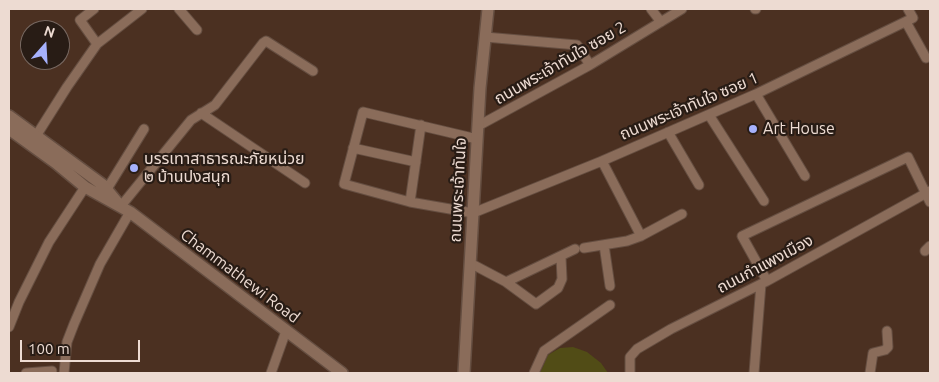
<!DOCTYPE html>
<html>
<head>
<meta charset="utf-8">
<style>
	body { margin:0 }
	#map { position:relative; width:939px; height:382px; overflow:hidden; background:#4b3021; font-family:Ubuntu,sans-serif }
	canvas { display:block }
	.frame { position:absolute; inset:0; border:10px solid #eddbd2; pointer-events:none }
	.north { position:absolute; left:20px; top:20px; width:50px; height:50px; box-sizing:border-box; background:#281c15; border:1px solid #776861; border-radius:50%; rotate:19deg; font-size:14px; font-weight:700; line-height:20px; text-align:center; color:#eddbd2 }
	.north::after { content:''; display:block; margin:auto; width:18px; height:22px; background:#a6b1fc; clip-path:polygon(50% 0,100% 100%,50% 72%,0 100%) }
	.scale { position:absolute; left:20px; top:340px; width:120px; height:22px; box-sizing:border-box; border:2px solid #eddbd2; border-top:0; padding-left:6px; font-size:15px; line-height:18px; white-space:nowrap; color:#eddbd2; -webkit-text-stroke:4px #281c15; paint-order:stroke }
</style>
</head>
<body>
<div id="map">
<canvas width="939" height="382"></canvas>
<div class="frame"></div>
<div class="north">N</div>
<div class="scale">100 m</div>
</div>
<script>
const g = document.querySelector('canvas').getContext('2d');
g.lineJoin = 'round';
function paint(path, color) {
  g.fillStyle = color;
  g.fill(path, 'evenodd');
}
function poly(rows) {
  const path = new Path2D();
  for (const r of rows) {
    path.moveTo(r[0], r[1]);
    for (let i = 2; i < r.length; i += 2) path.lineTo(r[i], r[i + 1]);
  }
  return path;
}
function strokePath(path, color, width, dash) {
  g.strokeStyle = color;
  g.lineWidth = width;
  g.lineCap = dash ? 'butt' : 'round';
  g.setLineDash(dash || []);
  g.stroke(path);
}
function write(font, color, halo, rows, align = 'center') {
  g.font = font + ' Ubuntu,"Noto Sans Thai",sans-serif';
  g.lineWidth = 4.5;
  g.setLineDash([]);
  g.textBaseline = 'middle';
  g.strokeStyle = halo;
  g.fillStyle = color;
  for (const [text, x, y, turn = 0] of rows) {
    g.save();
    g.translate(x, y);
    g.rotate((+turn || 0) * Math.PI / 180);
    g.textAlign = isNaN(turn) ? turn : align;
    if (halo) g.strokeText(text, 0, 0);
    g.fillText(text, 0, 0);
    g.restore();
  }
}
const green = poly([
	[573,347,587,352,601,363,608,373,540,373,548,355,560,348]
]);
const street = poly([
	[94,9,80,20,97,44],
	[179,9,197,30],
	[651,9,661,22],
	[755,9,756,9],
	[906,22,926,58],
	[485,37,577,45,590,65],
	[756,94,805,176],
	[201,113,305,183],
	[709,115,764,201],
	[478,126,590,65,682,9],
	[668,132,699,185],
	[36,136,67,87,97,44,142,9],
	[477,139,363,112,344,184,410,202,473,213,602,161,756,94,913,18,908,9],
	[353,148,416,162],
	[602,161,641,236],
	[107,189,144,129],
	[410,202,421,125],
	[121,206,191,120,215,105,263,43,266,41,313,71],
	[604,245,610,286],
	[584,248,627,241,641,236,682,214],
	[925,251,930,246],
	[470,263,506,282,536,304,558,288,562,279,561,257],
	[767,281,742,236,908,157,930,202],
	[506,282,575,249],
	[9,327,19,302,49,242,85,187],
	[26,373,52,371],
	[64,373,67,342,74,324,100,264,130,212],
	[271,373,286,331],
	[534,373,544,351,610,305],
	[630,373,630,357,637,349,671,329,767,281,930,191],
	[754,373,761,284],
	[870,373,873,353,885,350,888,347,887,331]
]);
const secondary = poly([
	[9,116,103,185,117,202],
	[9,129,56,163,85,187,130,212,342,373],
	[464,373,480,88,488,9]
]);
const markers = [
	[753,129,5,"#a6b1fc"],
	[134,168,5,"#a6b1fc"]
];
const streetNames = [
	["ถนนพระเจ้าทันใจ ซอย 2",560,63,-30],
	["ถนนพระเจ้าทันใจ ซอย 1",689,106,-23],
	["ถนนพระเจ้าทันใจ",458,190,-87],
	["ถนนกำแพงเมือง",765,264,-28],
	["Chammathewi Road",240,276,37]
];
const poiNames = [
	["Art House",763,129],
	["บรรเทาสาธารณะภัยหน่วย",144,159],
	["๒ บ้านปงสนุก",144,177]
];
paint(green, '#514c16');
strokePath(street, '#654e41', 11);
strokePath(secondary, '#654e41', 14);
strokePath(street, '#8a6c5a', 9);
strokePath(secondary, '#8a6c5a', 11);
for (const [x, y, r, color] of markers) {
  const dot = new Path2D();
  dot.arc(x, y, r, 0, 2 * Math.PI);
  g.fillStyle = color;
  g.fill(dot);
  strokePath(dot, '#281c15', 2);
}
write('16px', '#eddbd2', '#281c15', streetNames);
write('16px', '#eddbd2', '#281c15', poiNames, 'left');
</script>
</body>
</html>
